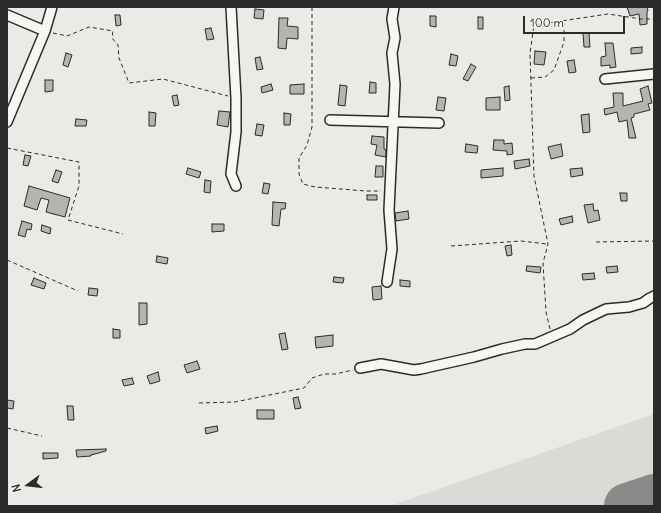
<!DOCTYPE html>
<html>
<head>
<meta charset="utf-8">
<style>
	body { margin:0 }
	#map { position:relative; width:661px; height:513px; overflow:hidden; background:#eaeae6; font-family:Delius,sans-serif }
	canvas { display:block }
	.frame { position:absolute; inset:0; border:8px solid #2b2b2b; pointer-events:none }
	.north { position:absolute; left:8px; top:465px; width:40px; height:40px; -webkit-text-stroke:3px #f6f6f2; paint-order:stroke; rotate:255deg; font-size:11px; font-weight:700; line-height:16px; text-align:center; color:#2b2b2b }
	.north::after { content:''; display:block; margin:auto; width:14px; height:18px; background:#2b2b2b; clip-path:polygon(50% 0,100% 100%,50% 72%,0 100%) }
	.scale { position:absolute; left:523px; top:16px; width:102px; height:18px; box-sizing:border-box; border:2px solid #2b2b2b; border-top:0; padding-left:5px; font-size:12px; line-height:14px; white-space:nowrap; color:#2b2b2b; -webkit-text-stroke:3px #f6f6f2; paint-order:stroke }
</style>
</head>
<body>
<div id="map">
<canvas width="661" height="513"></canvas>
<div class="frame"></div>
<div class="north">N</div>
<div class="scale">100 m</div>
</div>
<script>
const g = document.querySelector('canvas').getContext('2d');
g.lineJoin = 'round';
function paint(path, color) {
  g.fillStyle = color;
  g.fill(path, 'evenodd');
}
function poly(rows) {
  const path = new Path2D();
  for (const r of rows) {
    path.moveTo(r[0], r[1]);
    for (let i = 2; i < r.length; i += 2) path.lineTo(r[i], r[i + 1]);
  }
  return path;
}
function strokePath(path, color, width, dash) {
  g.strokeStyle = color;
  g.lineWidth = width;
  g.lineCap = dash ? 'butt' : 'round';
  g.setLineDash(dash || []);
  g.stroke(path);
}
const built = poly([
	[654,414,654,506,390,506]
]);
const runway = poly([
	[627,506,654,497]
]);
const building = poly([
	[627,7,647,7,648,11,647,12,647,24,640,25,639,14,630,16,627,7],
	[255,9,264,10,263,19,254,18,255,9],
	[115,15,120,15,121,25,116,26,115,15],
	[430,16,436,16,436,27,430,26,430,16],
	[478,17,483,17,483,29,478,29,478,17],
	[279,18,288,18,287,26,298,27,298,39,287,38,286,49,278,48,279,18],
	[211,28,214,39,207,40,205,29,211,28],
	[583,33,589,33,590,47,584,47,583,33],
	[605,43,613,43,616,67,610,68,610,65,601,66,601,57,606,56,605,43],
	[642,47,642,53,631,54,631,48,642,47],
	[535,51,546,52,544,65,534,64,535,51],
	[66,53,72,55,68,67,63,65,66,53],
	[451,54,458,56,456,66,449,65,451,54],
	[260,57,263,69,257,70,255,58,260,57],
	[574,60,576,72,569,73,567,61,574,60],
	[471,64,476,67,468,81,463,79,471,64],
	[45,80,53,80,53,91,45,92,45,80],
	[370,82,376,83,376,93,369,93,370,82],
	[271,84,273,90,262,93,261,87,271,84],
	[304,84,304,94,290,94,290,85,304,84],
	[340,85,347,86,345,106,338,105,340,85],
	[509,86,510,100,505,101,504,87,509,86],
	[648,86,652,103,648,104,650,110,634,114,634,117,631,118,636,138,629,138,627,120,619,122,617,112,605,115,604,109,614,107,613,93,623,93,623,106,643,101,640,89,648,86],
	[177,95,179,105,174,106,172,96,177,95],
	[438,97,446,98,444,111,436,110,438,97],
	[500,97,500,110,486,110,486,98,500,97],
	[219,111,230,112,228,127,217,125,219,111],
	[149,112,156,113,155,126,149,126,149,112],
	[284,113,291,114,290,125,284,125,284,113],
	[589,114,590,132,583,133,581,115,589,114],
	[76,119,87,120,86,126,75,126,76,119],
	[257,124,264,125,262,136,255,135,257,124],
	[372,136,384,137,384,149,386,150,386,157,375,155,377,145,371,144,372,136],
	[494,140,504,140,504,144,512,143,513,154,507,155,507,151,493,150,494,140],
	[466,144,478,146,477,153,465,152,466,144],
	[561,144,563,156,551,159,548,147,561,144],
	[25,155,31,156,28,166,23,165,25,155],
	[529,159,530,166,515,169,514,161,529,159],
	[376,166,383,166,383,177,375,177,376,166],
	[188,168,201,172,199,178,186,174,188,168],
	[503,168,503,176,481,178,481,170,503,168],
	[582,168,583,175,571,177,570,169,582,168],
	[56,170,62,172,58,183,52,181,56,170],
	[205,180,211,181,210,193,204,192,205,180],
	[264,183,270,184,268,194,262,193,264,183],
	[29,186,70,198,65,217,46,212,49,200,41,198,37,210,24,206,29,186],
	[620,193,627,193,627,201,621,201,620,193],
	[367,195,377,195,377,200,367,200,367,195],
	[273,202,286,203,285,209,281,209,279,226,272,225,273,202],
	[593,204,594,211,598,210,600,220,588,223,584,205,593,204],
	[408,211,409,219,396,221,395,213,408,211],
	[572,216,573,222,561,225,559,219,572,216],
	[22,221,32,224,31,230,27,229,25,237,18,235,22,221],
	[212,224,224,224,224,231,212,232,212,224],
	[42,225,51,228,50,234,41,231,42,225],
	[511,245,512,255,507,256,505,246,511,245],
	[157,256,168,258,167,264,156,262,157,256],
	[527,266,541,267,540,273,526,271,527,266],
	[617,266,618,272,607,273,606,267,617,266],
	[594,273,595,279,583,280,582,274,594,273],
	[334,277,344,278,343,283,333,282,334,277],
	[34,278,46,283,44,289,31,285,34,278],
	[400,280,410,281,410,287,400,286,400,280],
	[381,286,382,299,373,300,372,287,381,286],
	[89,288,98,289,97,296,88,295,89,288],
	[139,303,147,303,147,324,139,325,139,303],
	[113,329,120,330,120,338,113,338,113,329],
	[285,333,288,349,282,350,279,334,285,333],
	[333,335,333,346,316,348,315,337,333,335],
	[197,361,200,369,187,373,184,365,197,361],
	[158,372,160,381,150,384,147,376,158,372],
	[132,378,134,384,124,386,122,380,132,378],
	[298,397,301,408,295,409,293,398,298,397],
	[7,400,14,401,13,409,7,408,7,400],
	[67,406,73,406,74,420,68,420,67,406],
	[257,410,274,410,274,419,257,419,257,410],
	[217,426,218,431,206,434,205,428,217,426],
	[106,449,106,451,91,455,91,456,77,457,76,450,106,449],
	[43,453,58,453,58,458,43,459,43,453]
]);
const path = poly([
	[312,7,312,127,307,145,299,158,299,174,303,184,315,187,366,191,381,191],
	[53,33,67,36,89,27,113,31,112,38,118,45,119,58,129,83,163,79,228,96],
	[531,78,545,77,554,70,564,42,564,22],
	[7,148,79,162,79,186,68,220,123,234],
	[596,242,654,241],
	[451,246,521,241,547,244],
	[7,260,78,291],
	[550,329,546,312,543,263,548,244,534,176,530,53,534,25,608,14,641,19,654,19],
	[199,403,235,402,304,388,312,378,324,374,335,374,353,370],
	[7,428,42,436]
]);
const minor = poly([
	[231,7,236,98,236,132,231,174,236,186],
	[7,15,45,31],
	[605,79,654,74],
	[330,120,439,123],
	[7,122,45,31,52,7],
	[387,282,392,249,389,210,395,84,392,53,395,38,392,19,394,7],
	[360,368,381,364,414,370,421,369,474,357,502,349,525,344,535,344,570,329,583,320,606,309,629,307,643,303,650,298,654,296]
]);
paint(built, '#dadad6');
strokePath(runway, '#8a8a88', 46);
paint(building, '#b4b4b1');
strokePath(building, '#2b2b2b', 1);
strokePath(minor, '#2b2b2b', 12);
strokePath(path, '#2b2b2b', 1, [4, 3]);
strokePath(minor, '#f6f6f2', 9);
</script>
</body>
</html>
